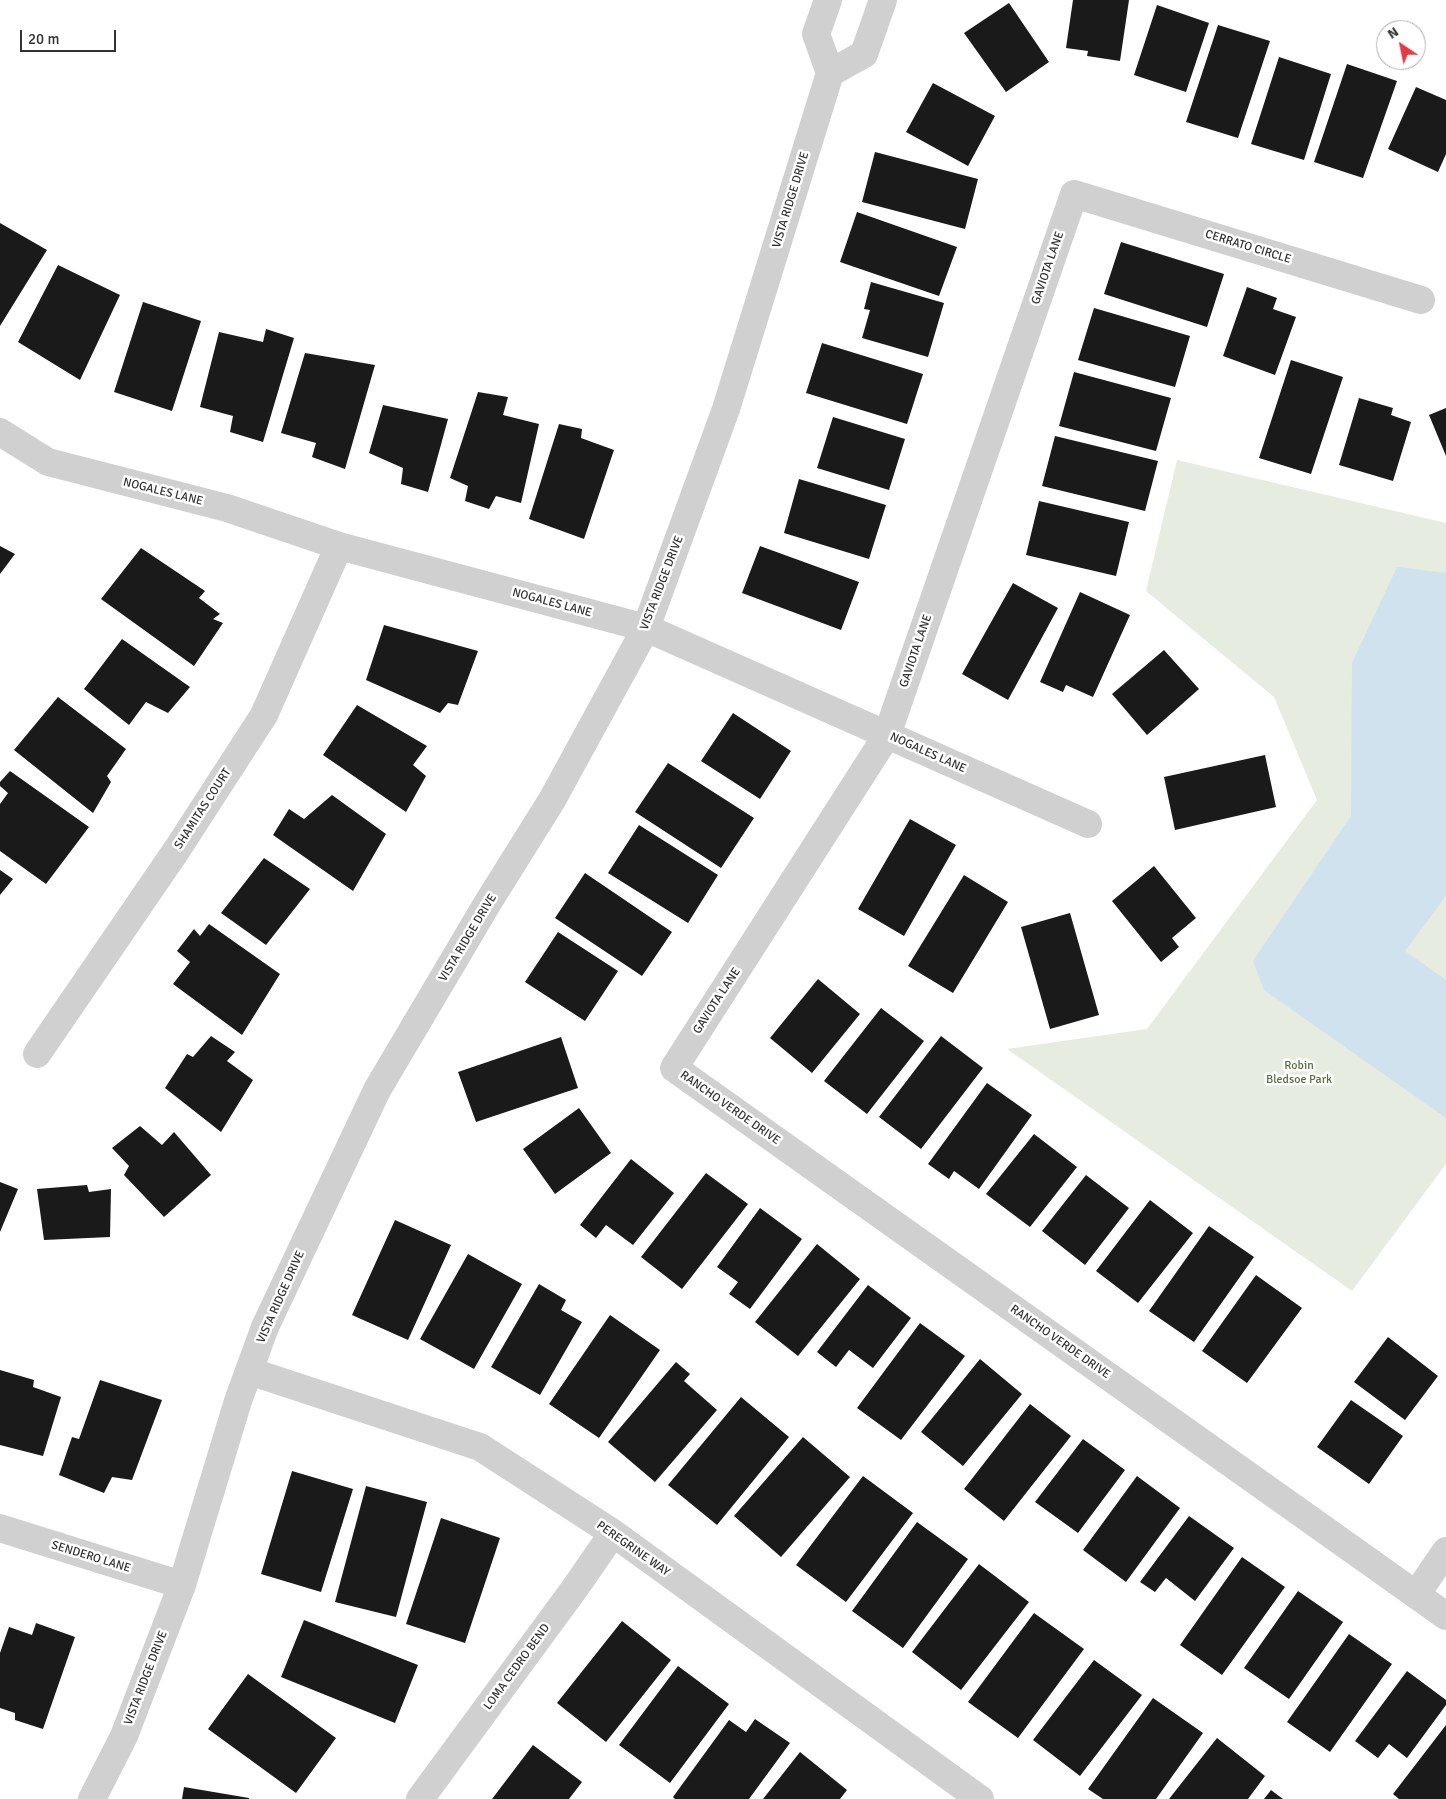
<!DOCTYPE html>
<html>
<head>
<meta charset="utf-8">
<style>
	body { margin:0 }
	#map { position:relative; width:1446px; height:1799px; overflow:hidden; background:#fff; font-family:Signika,sans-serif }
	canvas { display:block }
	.north { position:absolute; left:1376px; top:20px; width:50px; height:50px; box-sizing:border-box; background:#fff; border:1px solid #adadad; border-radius:50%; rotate:326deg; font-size:14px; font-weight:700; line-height:20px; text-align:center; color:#333 }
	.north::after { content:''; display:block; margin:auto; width:18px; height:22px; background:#e63946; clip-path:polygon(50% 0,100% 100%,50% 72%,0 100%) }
	.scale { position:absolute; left:20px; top:30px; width:96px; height:22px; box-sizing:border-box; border:2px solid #333; border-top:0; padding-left:6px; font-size:15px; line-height:18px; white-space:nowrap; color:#333; -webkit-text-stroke:4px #fff; paint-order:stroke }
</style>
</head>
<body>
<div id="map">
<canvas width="1446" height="1799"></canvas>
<div class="north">N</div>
<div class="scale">20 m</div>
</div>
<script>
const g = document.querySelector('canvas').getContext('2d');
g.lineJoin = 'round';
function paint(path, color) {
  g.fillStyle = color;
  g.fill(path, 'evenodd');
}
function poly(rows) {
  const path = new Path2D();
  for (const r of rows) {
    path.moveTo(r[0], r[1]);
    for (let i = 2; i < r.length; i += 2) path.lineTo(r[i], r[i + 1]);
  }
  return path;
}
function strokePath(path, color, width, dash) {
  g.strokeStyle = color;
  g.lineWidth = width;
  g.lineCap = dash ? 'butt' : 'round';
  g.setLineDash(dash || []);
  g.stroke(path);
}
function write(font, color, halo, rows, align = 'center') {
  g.font = font + ' Signika,sans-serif';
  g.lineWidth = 5;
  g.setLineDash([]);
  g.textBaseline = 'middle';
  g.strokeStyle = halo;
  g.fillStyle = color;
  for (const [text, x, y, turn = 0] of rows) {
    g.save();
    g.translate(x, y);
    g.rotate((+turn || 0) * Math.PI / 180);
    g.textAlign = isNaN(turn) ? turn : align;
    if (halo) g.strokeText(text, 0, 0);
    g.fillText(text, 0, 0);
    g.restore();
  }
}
const green = poly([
	[1177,460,1446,523,1446,1164,1352,1291,1007,1049,1147,1029,1317,800,1274,697,1146,591]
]);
const water = poly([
	[1397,567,1446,573,1446,896,1405,951,1446,980,1446,1118,1264,990,1253,961,1351,816,1352,663]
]);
const building = poly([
	[1073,0,1129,0,1120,61,1087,56,1088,51,1066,48],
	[1009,3,1049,62,1006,92,964,33],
	[1157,5,1209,23,1186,92,1134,75],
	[1218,25,1270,41,1238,138,1186,122],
	[1279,57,1331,74,1304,160,1251,144],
	[1347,64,1397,81,1363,178,1314,162],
	[933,83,995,116,968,166,906,132],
	[1416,87,1446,100,1446,154,1438,172,1388,149],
	[875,152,978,179,965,229,862,202],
	[857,212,957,247,939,296,840,262],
	[0,223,47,250,0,326],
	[1121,242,1224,274,1207,327,1104,294],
	[58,265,120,295,80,380,18,342],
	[871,282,944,303,928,357,862,338,870,310,864,309],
	[1247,287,1277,298,1273,309,1296,317,1275,375,1223,356],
	[143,302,201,321,172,411,114,392],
	[1094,308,1190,336,1175,387,1078,360],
	[266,329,294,338,263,442,230,432,233,416,200,407,219,332,263,342],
	[822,343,923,374,907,424,806,393],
	[305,353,375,365,345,469,312,457,316,443,281,433],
	[1291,360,1343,377,1311,474,1259,458],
	[1074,372,1171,398,1156,451,1059,426],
	[478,392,508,397,503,415,539,424,521,503,496,496,489,509,465,501,468,486,450,478],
	[1359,398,1393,408,1391,415,1411,422,1393,481,1339,465],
	[383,405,448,419,428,492,401,484,403,468,369,453],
	[1446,408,1446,456,1429,415],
	[833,417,905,439,889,490,817,468],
	[559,424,582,429,581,438,614,450,584,539,529,519],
	[1055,436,1158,461,1145,511,1042,486],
	[799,479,886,505,869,559,784,533],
	[1039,501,1129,522,1116,576,1026,555],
	[0,546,15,554,0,574],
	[760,546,859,582,841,630,742,593],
	[141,548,205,591,199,598,220,614,213,619,223,623,194,666,101,599],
	[1013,583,1058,608,1008,700,962,674],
	[1080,592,1130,615,1093,697,1066,685,1063,692,1040,682],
	[384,625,478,651,458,705,448,703,440,713,366,680],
	[122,639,190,687,168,713,146,702,129,725,84,689],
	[1164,650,1199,689,1147,735,1112,694],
	[58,697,126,749,107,776,111,782,93,813,14,750],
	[357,705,427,746,413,765,426,776,406,812,323,755],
	[733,713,791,751,760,799,701,761],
	[1265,755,1276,807,1175,830,1164,777],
	[668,763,754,818,721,868,635,812],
	[10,771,89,827,46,884,0,851,0,804,8,793,0,786,0,782],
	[332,795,386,834,353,891,273,835,289,809,304,819],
	[910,819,956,845,904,936,858,909],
	[639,825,718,875,688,923,608,873],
	[264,858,310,889,266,945,221,913],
	[1154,866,1196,918,1172,938,1179,947,1161,962,1112,901],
	[0,870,13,879,0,895],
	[585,873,672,932,642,976,555,918],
	[964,875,1008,902,953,993,908,966],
	[1070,913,1099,1015,1050,1029,1021,927],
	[209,924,280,974,242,1035,173,984,190,962,177,951,194,929,200,936],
	[558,932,618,971,585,1021,525,982],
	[818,979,860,1014,812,1073,770,1038],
	[881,1008,924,1041,867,1114,824,1081],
	[211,1036,235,1052,227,1061,253,1080,221,1132,165,1088,187,1054,193,1057],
	[941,1036,983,1068,921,1149,879,1117],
	[561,1037,578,1088,476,1122,458,1072],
	[987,1083,1032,1115,979,1189,954,1171,949,1179,928,1164],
	[579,1108,611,1153,555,1194,523,1149],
	[140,1126,162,1145,174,1132,211,1175,164,1217,124,1175,129,1166,112,1148],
	[1034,1134,1077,1167,1030,1227,986,1194],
	[631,1159,674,1193,633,1245,606,1225,596,1238,580,1225],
	[706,1173,748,1204,682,1289,641,1257],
	[1086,1175,1129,1208,1085,1265,1042,1231],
	[0,1182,18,1189,0,1232],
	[87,1185,89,1192,111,1189,110,1237,44,1240,37,1189],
	[1150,1200,1193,1233,1138,1303,1096,1271],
	[760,1208,802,1239,750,1309,729,1294,738,1282,717,1267],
	[395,1220,451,1245,408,1340,352,1315],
	[1209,1226,1254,1257,1194,1342,1149,1311],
	[817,1244,860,1279,798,1356,755,1322],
	[468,1254,522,1284,474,1369,420,1339],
	[1256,1275,1302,1308,1247,1383,1202,1351],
	[539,1284,566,1300,561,1310,582,1322,540,1395,491,1367],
	[868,1285,911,1318,873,1368,849,1350,836,1367,817,1352],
	[610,1315,660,1350,599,1438,549,1404],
	[920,1323,965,1356,901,1440,857,1408],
	[1388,1337,1438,1376,1405,1420,1354,1382],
	[980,1359,1022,1394,963,1466,921,1432],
	[676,1362,690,1374,684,1381,717,1410,655,1482,608,1442],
	[0,1370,34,1380,33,1387,61,1397,43,1456,0,1445],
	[100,1380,162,1400,132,1480,112,1477,104,1493,59,1475,72,1437,79,1439],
	[741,1397,789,1437,717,1525,668,1485],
	[1351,1400,1403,1436,1369,1484,1317,1447],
	[1030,1404,1071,1436,1004,1521,964,1489],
	[803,1437,850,1477,781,1557,734,1516],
	[1083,1439,1125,1470,1078,1533,1035,1502],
	[292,1471,353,1489,321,1592,261,1574],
	[863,1476,913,1513,846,1602,796,1565],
	[1137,1476,1180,1508,1126,1582,1083,1550],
	[366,1486,427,1502,396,1617,335,1602],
	[1189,1516,1234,1548,1195,1601,1166,1578,1155,1592,1140,1582],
	[441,1518,500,1538,465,1643,406,1624],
	[917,1522,968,1559,903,1648,852,1611],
	[1242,1557,1285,1587,1222,1675,1180,1645],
	[979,1564,1029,1602,961,1690,912,1652],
	[1298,1591,1343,1622,1289,1699,1244,1668],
	[1034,1613,1084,1649,1018,1738,968,1702],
	[304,1620,418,1665,395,1723,281,1677],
	[622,1621,671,1660,606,1742,557,1703],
	[36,1623,75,1637,43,1729,15,1720,15,1713,0,1708,0,1653,9,1627,32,1635],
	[1349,1634,1392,1664,1330,1752,1287,1722],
	[1094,1660,1142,1695,1080,1776,1033,1740],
	[678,1666,729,1704,670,1783,619,1745],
	[1407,1671,1446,1700,1446,1705,1407,1758,1389,1744,1378,1758,1355,1741],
	[248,1674,336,1738,296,1793,208,1729],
	[1153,1698,1203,1733,1156,1799,1103,1799,1088,1789],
	[755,1719,790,1743,749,1799,675,1799,673,1797,729,1720,746,1732],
	[1446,1725,1446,1799,1399,1799,1393,1794],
	[1217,1738,1265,1776,1248,1799,1169,1799],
	[533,1745,582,1782,569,1799,492,1799],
	[800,1752,847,1790,840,1799,763,1799],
	[184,1787,249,1798,249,1799,182,1799],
	[1271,1790,1283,1799,1264,1799]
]);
const minor = poly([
	[830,73,864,54,883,0],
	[1421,300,1074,194,887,735,674,1068,1446,1616],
	[0,432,48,462,227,508,339,546,646,628,1088,824],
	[37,1054,178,848,264,715,339,546],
	[249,1371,480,1447,613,1533,980,1799],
	[0,1528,182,1585],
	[1416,1595,1446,1551],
	[92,1799,124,1736,182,1585,238,1401,265,1327,377,1090,487,904,552,800,646,628,726,409,830,73,816,34,828,0],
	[420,1799,575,1588,613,1533]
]);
const streetNames = [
	["VISTA RIDGE DRIVE",791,200,-73],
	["CERRATO CIRCLE",1248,247,17],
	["GAVIOTA LANE",1048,268,-71],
	["NOGALES LANE",163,492,14],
	["VISTA RIDGE DRIVE",662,583,-69],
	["NOGALES LANE",552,603,15],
	["GAVIOTA LANE",916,651,-71],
	["NOGALES LANE",928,753,24],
	["SHAMITAS COURT",203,809,-57],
	["VISTA RIDGE DRIVE",468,938,-59],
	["GAVIOTA LANE",717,1001,-57],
	["RANCHO VERDE DRIVE",730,1108,35],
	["VISTA RIDGE DRIVE",281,1297,-66],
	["RANCHO VERDE DRIVE",1060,1342,35],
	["PEREGRINE WAY",633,1549,35],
	["SENDERO LANE",91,1557,17],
	["LOMA CEDRO BEND",517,1667,-54],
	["VISTA RIDGE DRIVE",146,1678,-69]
];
const parkNames = [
	["Robin",1299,1066],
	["Bledsoe Park",1299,1080]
];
paint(green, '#e6ecdf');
paint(water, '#cfe2ee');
paint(building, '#1a1a1a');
strokePath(minor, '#d0d0d0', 28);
write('12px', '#333', '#fff', streetNames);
write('12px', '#56703f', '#fff', parkNames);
</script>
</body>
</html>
